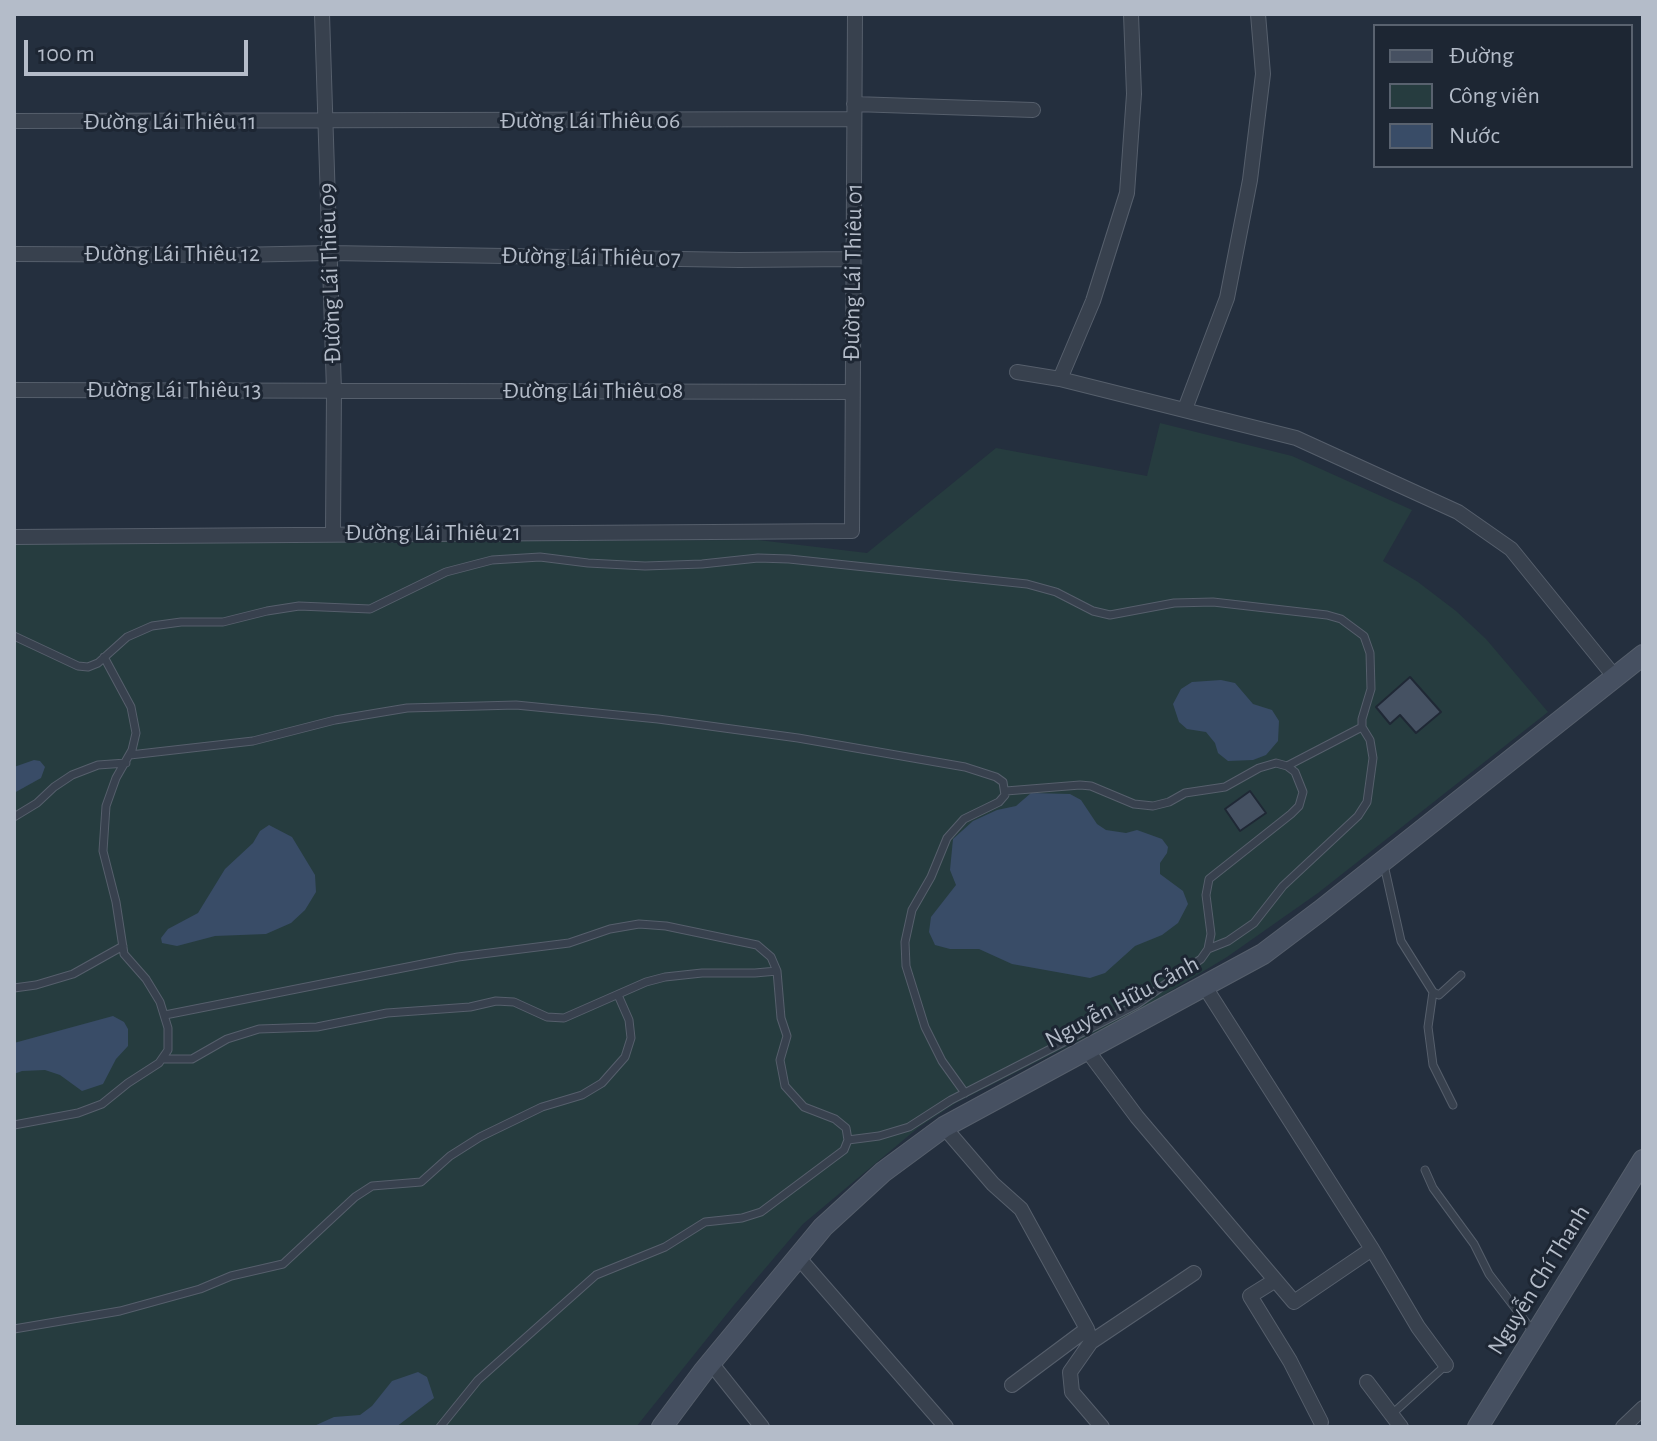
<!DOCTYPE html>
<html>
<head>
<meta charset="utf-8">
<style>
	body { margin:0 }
	#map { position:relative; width:1657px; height:1441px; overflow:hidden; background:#242f3e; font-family:"Alegreya Sans",sans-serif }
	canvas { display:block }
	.frame { position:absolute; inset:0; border:16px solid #b4bcc9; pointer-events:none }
	.legend { position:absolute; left:1373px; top:24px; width:260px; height:144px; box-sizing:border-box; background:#1d2633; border:2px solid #59626f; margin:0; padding:10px 14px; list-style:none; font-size:24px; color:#b4bcc9 }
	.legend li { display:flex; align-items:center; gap:16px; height:40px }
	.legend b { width:40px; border:2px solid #59626f }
	.scale { position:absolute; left:24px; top:40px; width:224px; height:36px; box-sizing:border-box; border:4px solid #b4bcc9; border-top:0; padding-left:10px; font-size:24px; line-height:28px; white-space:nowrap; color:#b4bcc9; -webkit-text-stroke:6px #1d2633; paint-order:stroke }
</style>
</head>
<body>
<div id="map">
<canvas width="1657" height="1441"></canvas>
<div class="frame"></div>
<ul class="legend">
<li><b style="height:10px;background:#465061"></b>Đường</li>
<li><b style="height:22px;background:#263c3f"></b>Công viên</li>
<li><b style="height:22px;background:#394c67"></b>Nước</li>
</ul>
<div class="scale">100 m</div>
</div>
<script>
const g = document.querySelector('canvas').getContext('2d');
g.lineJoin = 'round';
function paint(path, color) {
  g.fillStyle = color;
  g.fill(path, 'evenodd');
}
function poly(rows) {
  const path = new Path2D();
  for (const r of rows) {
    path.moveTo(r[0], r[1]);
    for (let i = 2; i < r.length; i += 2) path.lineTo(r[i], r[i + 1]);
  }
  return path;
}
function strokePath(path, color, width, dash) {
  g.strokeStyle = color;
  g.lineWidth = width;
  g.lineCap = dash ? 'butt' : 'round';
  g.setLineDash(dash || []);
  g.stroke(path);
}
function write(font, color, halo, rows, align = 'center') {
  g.font = font + ' "Alegreya Sans",sans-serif';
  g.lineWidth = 6;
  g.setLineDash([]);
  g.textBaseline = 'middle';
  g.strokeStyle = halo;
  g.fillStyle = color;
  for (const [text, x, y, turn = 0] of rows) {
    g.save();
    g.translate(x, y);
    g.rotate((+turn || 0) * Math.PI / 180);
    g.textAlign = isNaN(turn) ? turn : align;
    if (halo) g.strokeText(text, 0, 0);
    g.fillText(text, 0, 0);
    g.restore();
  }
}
const green = poly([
	[1160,423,1292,456,1412,510,1383,561,1418,582,1456,611,1486,639,1548,712,1318,893,1227,957,1137,1011,956,1103,919,1127,803,1224,734,1305,636,1427,14,1427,14,542,758,540,867,553,996,448,1147,476]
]);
const water = poly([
	[1221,680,1235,683,1253,704,1272,710,1279,721,1278,741,1266,755,1253,760,1228,761,1218,753,1215,743,1206,732,1187,729,1179,722,1173,704,1181,689,1192,682],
	[34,760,40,761,45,767,41,778,14,793,14,767],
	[1031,793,1070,794,1081,800,1097,824,1106,830,1126,833,1137,830,1162,839,1168,847,1167,853,1160,863,1160,874,1183,891,1188,904,1178,923,1162,935,1135,946,1105,973,1090,978,1012,964,979,949,950,949,935,945,929,932,931,917,956,885,950,870,953,839,973,821,997,810,1016,806],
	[269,825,292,837,315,875,316,892,305,910,291,923,266,934,215,936,177,946,162,943,161,938,168,929,198,913,225,869,253,843,260,831],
	[113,1016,124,1022,128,1029,128,1046,116,1059,103,1084,82,1091,60,1075,45,1070,22,1071,14,1074,14,1043],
	[418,1372,427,1377,434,1398,396,1427,299,1427,314,1426,334,1417,360,1415,372,1406,392,1381]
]);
const building = poly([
	[1410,677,1441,712,1416,733,1400,715,1390,724,1376,707,1410,677],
	[1250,791,1266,813,1240,831,1225,809,1250,791]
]);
const lane = poly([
	[14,636,78,666,88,667,98,663,127,637,152,626,181,622,223,622,267,611,299,606,370,609,446,572,492,560,540,557,588,563,645,566,702,564,758,558,789,559,1027,584,1056,592,1093,611,1110,615,1174,603,1213,602,1327,615,1341,619,1364,636,1370,653,1371,689,1362,719,1362,727,1370,740,1373,758,1367,802,1358,816,1283,886,1254,923,1228,941,1208,949],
	[130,755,253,741,335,720,407,708,516,705,658,719,798,738,965,767,996,777,1003,782,1005,795,999,802,964,819,947,838,931,877,912,910,905,942,906,966,925,1027,942,1061,965,1093],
	[1287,766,1362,727],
	[14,817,37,803,54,787,72,775,98,765,126,763],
	[1384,865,1401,941,1433,992,1439,995,1461,975],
	[14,988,36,985,73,974,123,946],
	[1433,992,1428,1027,1433,1065,1453,1105],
	[165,1015,458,957,569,943,610,929,639,924,666,926,757,945,771,957,777,971,781,1018,787,1036,780,1060,785,1086,804,1107,835,1119,846,1128,848,1140,844,1150,761,1212,742,1218,705,1222,665,1247,596,1275,478,1380,440,1427],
	[164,1059,192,1059,227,1039,259,1029,317,1027,387,1013,470,1007,496,1001,514,1002,547,1017,564,1018,646,982,665,977,702,973,755,973,777,971],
	[14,1125,78,1113,102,1104,128,1083,159,1063,168,1050,168,1028,160,1002,146,979,124,954,116,902,103,851,106,806,116,778,132,750,136,733,131,707,104,657],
	[848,1140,879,1136,909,1127,951,1100,1136,1005,1201,959,1208,949,1211,934,1206,895,1209,879,1291,814,1299,806,1303,792,1295,772,1287,766,1276,763,1259,768,1225,787,1185,793,1169,802,1153,806,1134,804,1091,786,1080,785,1006,791],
	[1425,1170,1433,1188,1474,1244,1489,1274,1535,1334],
	[14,1329,120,1311,200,1289,231,1276,283,1264,355,1197,372,1186,421,1182,450,1156,480,1137,542,1107,582,1095,602,1083,625,1057,631,1038,629,1020,618,995],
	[1392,1414,1446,1365]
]);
const street = poly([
	[322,14,334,391,333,533],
	[854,104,1033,110],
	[14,121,854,119],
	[14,254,233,255,330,253,739,260,853,259],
	[1017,372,1060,379,1296,438,1458,512,1511,549,1614,676],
	[1060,379,1093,301,1127,193,1134,94,1131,14],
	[14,390,852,392],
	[1185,409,1227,298,1250,180,1263,74,1258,14],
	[14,537,852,531,855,14],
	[1205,987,1372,1249,1418,1327,1446,1365],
	[1087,1050,1137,1117,1294,1302,1372,1249],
	[944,1127,993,1184,1021,1209,1087,1329,1091,1342,1070,1372,1072,1392,1102,1427],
	[798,1257,946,1427],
	[1274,1281,1250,1296,1290,1361,1321,1422],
	[1091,1342,1194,1273],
	[711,1363,762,1427],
	[1367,1382,1401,1427],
	[1012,1385,1087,1329],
	[1623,1427,1643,1408]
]);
const secondary = poly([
	[662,1427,703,1372,823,1227,883,1172,944,1127,1263,954,1320,911,1643,655],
	[1478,1427,1643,1160]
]);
const streetNames = [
	["Đường Lái Thiêu 06",590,121],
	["Đường Lái Thiêu 11",170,122],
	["Đường Lái Thiêu 12",172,254],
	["Đường Lái Thiêu 07",591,257,1],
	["Đường Lái Thiêu 01",853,272,-89],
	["Đường Lái Thiêu 09",330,273,-92],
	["Đường Lái Thiêu 13",174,390],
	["Đường Lái Thiêu 08",593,391],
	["Đường Lái Thiêu 21",433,533],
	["Nguyễn Hữu Cảnh",1122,1002,-28],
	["Nguyễn Chí Thanh",1539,1280,-58]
];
paint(green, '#263c3f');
paint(water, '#394c67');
paint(building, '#455162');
strokePath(building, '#1f2835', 2);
strokePath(lane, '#565f6c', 9);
strokePath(street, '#565f6c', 16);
strokePath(secondary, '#565f6c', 22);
strokePath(lane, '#38414e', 7);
strokePath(street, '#38414e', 14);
strokePath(secondary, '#465061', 20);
write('24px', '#b4bcc9', '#1d2633', streetNames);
</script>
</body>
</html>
